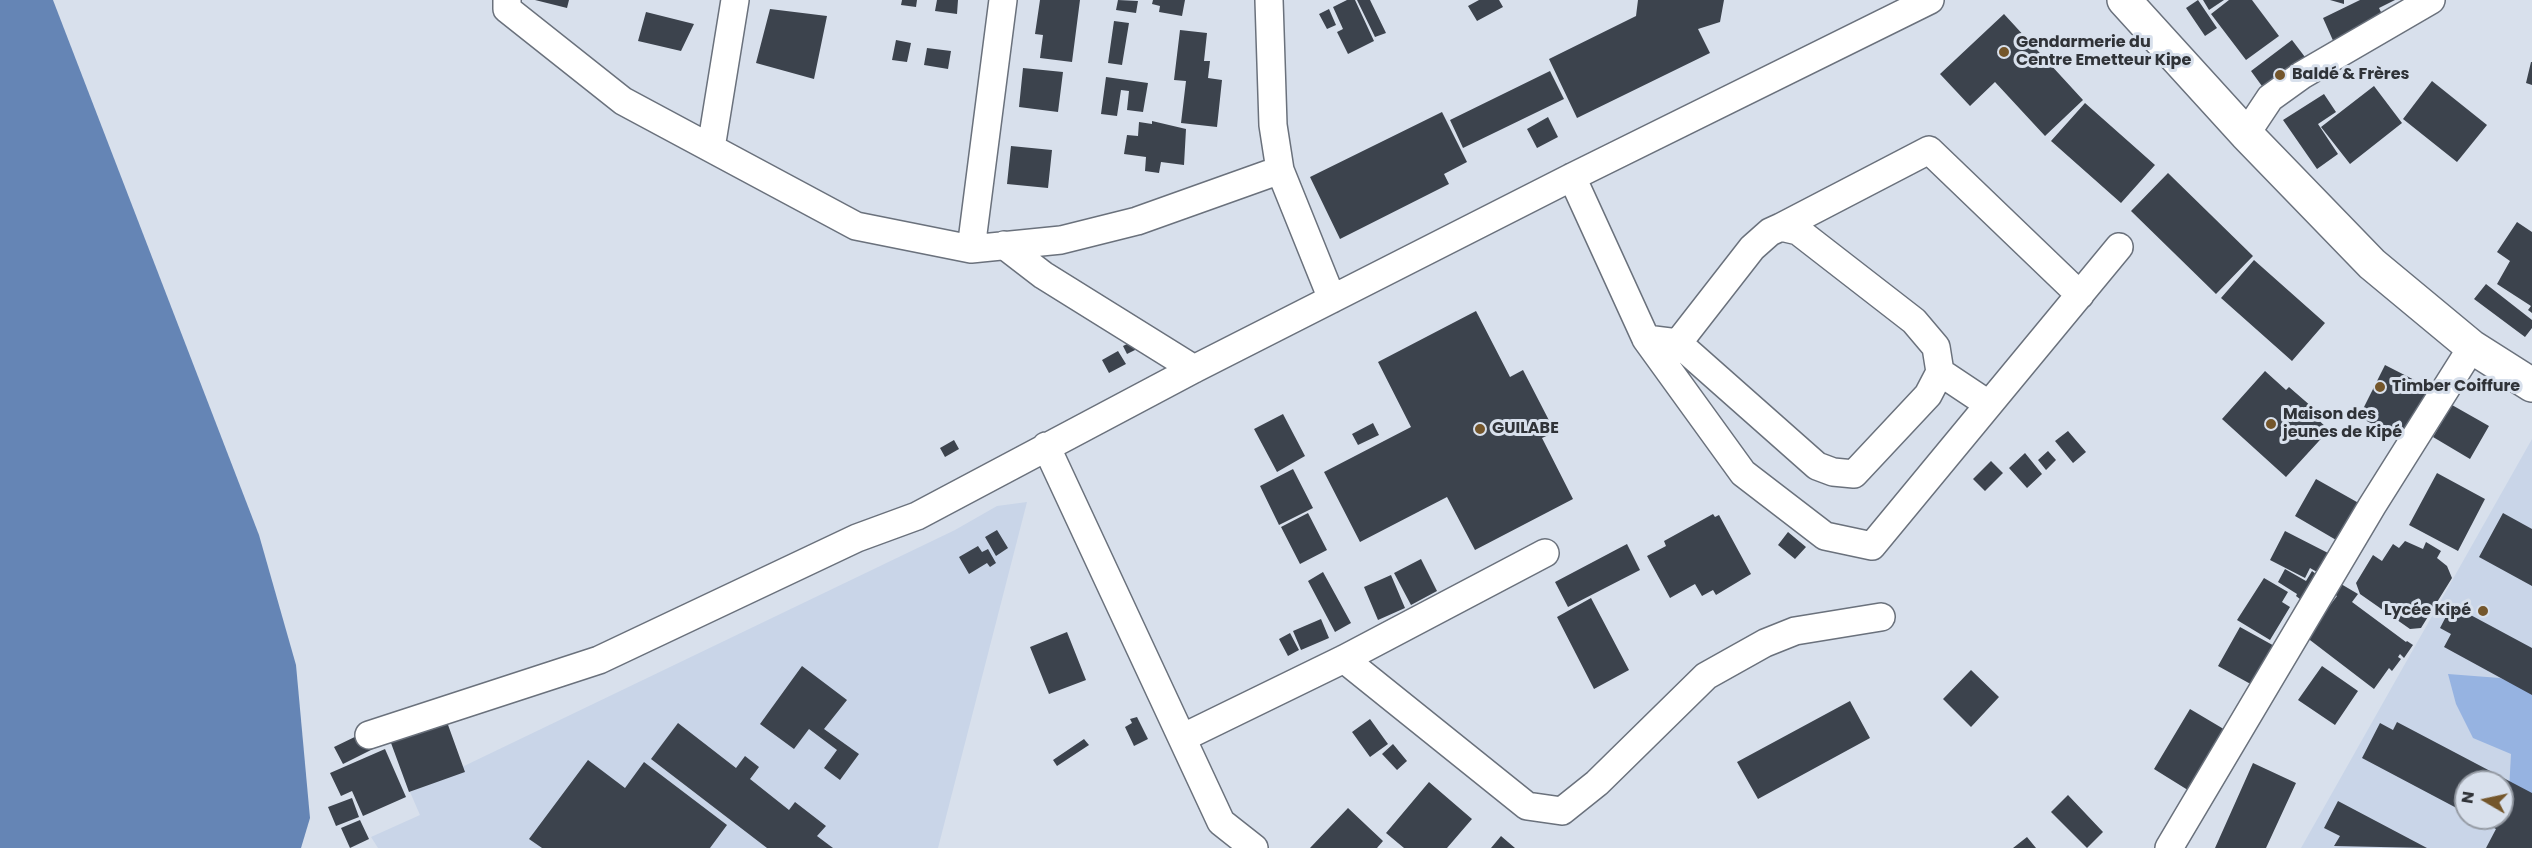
<!DOCTYPE html>
<html>
<head>
<meta charset="utf-8">
<style>
	body { margin:0 }
	#map { position:relative; width:2532px; height:848px; overflow:hidden; background:#d8e0ec; font-family:Poppins,sans-serif }
	canvas { display:block }
	.north { position:absolute; left:2454px; top:770px; width:60px; height:60px; box-sizing:border-box; background:#d8e0ec; border:2px solid #959ba4; border-radius:50%; rotate:279deg; font-size:16px; font-weight:700; line-height:24px; text-align:center; color:#303338 }
	.north::after { content:''; display:block; margin:auto; width:21px; height:27px; background:#74562b; clip-path:polygon(50% 0,100% 100%,50% 72%,0 100%) }
</style>
</head>
<body>
<div id="map">
<canvas width="2532" height="848"></canvas>
<div class="north">N</div>
</div>
<script>
const g = document.querySelector('canvas').getContext('2d');
g.lineJoin = 'round';
function paint(path, color) {
  g.fillStyle = color;
  g.fill(path, 'evenodd');
}
function poly(rows) {
  const path = new Path2D();
  for (const r of rows) {
    path.moveTo(r[0], r[1]);
    for (let i = 2; i < r.length; i += 2) path.lineTo(r[i], r[i + 1]);
  }
  return path;
}
function strokePath(path, color, width, dash) {
  g.strokeStyle = color;
  g.lineWidth = width;
  g.lineCap = dash ? 'butt' : 'round';
  g.setLineDash(dash || []);
  g.stroke(path);
}
function write(font, color, halo, rows, align = 'center') {
  g.font = font + ' Poppins,sans-serif';
  g.lineWidth = 6;
  g.setLineDash([]);
  g.textBaseline = 'middle';
  g.strokeStyle = halo;
  g.fillStyle = color;
  for (const [text, x, y, turn = 0] of rows) {
    g.save();
    g.translate(x, y);
    g.rotate((+turn || 0) * Math.PI / 180);
    g.textAlign = isNaN(turn) ? turn : align;
    if (halo) g.strokeText(text, 0, 0);
    g.fillText(text, 0, 0);
    g.restore();
  }
}
const built = poly([
	[2532,439,2532,848,2301,848],
	[2466,782,2502,782,2502,818,2466,818],
	[1027,502,938,848,378,848,371,837,420,815,410,792,955,530,997,506]
]);
const green = poly([
	[2448,674,2500,678,2532,691,2532,800,2509,791,2511,754,2473,738,2456,704]
]);
const water = poly([
	[0,0,53,0,259,535,296,665,310,818,301,848,0,848]
]);
const building = poly([
	[535,0,569,0,567,8],
	[902,0,917,0,916,7,901,5],
	[937,0,958,0,957,14,935,11],
	[1040,0,1080,0,1072,62,1040,58,1043,35,1035,34],
	[1118,0,1138,1,1136,13,1116,10],
	[1153,0,1185,0,1182,16,1159,12,1160,6,1152,4],
	[1347,0,1355,0,1374,41,1348,54,1337,32,1343,29,1333,7],
	[1357,0,1370,0,1386,33,1375,37],
	[1479,0,1499,0,1503,7,1477,21,1468,6],
	[1638,0,1724,0,1720,22,1698,29,1710,53,1577,118,1549,59,1636,16],
	[2198,0,2217,28,2205,36,2186,8],
	[2203,0,2224,0,2209,10],
	[2229,0,2252,0,2279,36,2246,60,2211,14],
	[2330,0,2344,0,2344,4],
	[2360,0,2395,0,2379,8,2386,22,2335,45,2323,18],
	[770,9,827,16,814,79,756,63],
	[1329,9,1336,25,1327,29,1319,14],
	[646,12,694,24,681,51,638,41],
	[2004,14,2083,100,2045,136,1995,82,1970,106,1940,74],
	[1114,21,1129,23,1122,65,1108,63],
	[1180,30,1207,33,1204,61,1210,61,1208,78,1222,80,1217,127,1181,123,1186,81,1174,80],
	[896,40,911,43,907,62,892,60],
	[2292,40,2308,61,2267,93,2251,71],
	[927,48,951,51,948,69,924,65],
	[2531,62,2532,62,2532,85,2526,83],
	[1023,68,1063,72,1058,112,1019,107],
	[1550,71,1564,99,1463,148,1450,120],
	[1106,77,1148,83,1143,112,1127,110,1129,91,1121,90,1117,116,1101,114],
	[2432,81,2487,125,2457,162,2403,119],
	[2374,86,2402,123,2350,164,2321,127],
	[2324,94,2336,112,2318,124,2338,154,2317,169,2283,120],
	[2085,103,2155,165,2121,203,2051,141],
	[1442,112,1467,162,1444,174,1449,184,1340,239,1310,177],
	[1548,117,1558,137,1537,148,1527,129],
	[1152,121,1186,129,1184,165,1161,162,1159,173,1145,171,1146,157,1124,154,1127,135,1138,136,1139,122,1152,124],
	[1011,146,1052,150,1048,188,1007,184],
	[2168,173,2253,256,2216,294,2131,211],
	[2517,222,2532,232,2532,313,2528,310,2531,306,2497,284,2510,261,2497,252],
	[2254,260,2325,323,2292,361,2221,298],
	[2486,284,2532,320,2532,328,2525,337,2474,299],
	[1476,311,1510,377,1523,370,1555,432,1542,438,1573,499,1475,550,1447,497,1360,542,1324,472,1411,427,1378,362],
	[1133,341,1137,349,1127,354,1123,346],
	[1118,351,1126,364,1109,373,1102,360],
	[2385,365,2430,388,2406,432,2394,426,2390,433,2359,417],
	[2265,371,2286,390,2289,387,2312,407,2309,411,2329,430,2286,477,2222,419],
	[2452,405,2489,426,2470,459,2433,437],
	[1283,414,1305,456,1277,472,1254,429],
	[1373,423,1379,435,1358,445,1352,434],
	[2068,431,2086,452,2073,463,2055,441],
	[954,440,959,449,945,457,940,448],
	[2048,451,2056,460,2046,470,2038,460],
	[2025,453,2042,474,2027,488,2009,468],
	[1991,461,2003,473,1985,491,1973,479],
	[1293,469,1313,508,1279,525,1260,486],
	[2437,473,2485,499,2458,551,2409,525],
	[2316,479,2364,506,2343,544,2295,516],
	[1308,513,1327,550,1300,564,1281,527],
	[2503,513,2532,529,2532,586,2479,557],
	[1713,514,1715,517,1719,515,1751,574,1716,595,1713,590,1702,596,1695,584,1670,598,1647,556,1666,546,1664,541],
	[997,530,1008,548,996,556,985,537],
	[2285,531,2328,553,2317,572,2310,568,2305,578,2270,560],
	[1788,532,1806,547,1795,559,1778,545],
	[2405,541,2423,549,2426,542,2441,551,2437,558,2447,566,2452,578,2421,628,2410,629,2360,594,2356,583,2373,555,2382,561,2393,544,2399,548],
	[1627,544,1640,570,1568,607,1555,582],
	[978,546,982,552,988,549,996,563,990,567,987,563,969,574,959,557],
	[1421,559,1437,591,1411,605,1394,573],
	[2285,569,2306,581,2312,571,2321,578,2305,603,2296,596,2297,594,2278,582],
	[1323,572,1351,623,1335,632,1308,581],
	[1391,575,1405,608,1378,620,1364,587],
	[2264,578,2288,592,2282,602,2290,607,2270,640,2237,620],
	[2341,584,2358,594,2352,602,2406,642,2407,641,2413,645,2404,658,2400,654,2398,657,2401,659,2392,671,2389,668,2374,689,2306,637,2337,596,2334,594],
	[1591,598,1629,670,1594,689,1557,617],
	[2452,605,2532,648,2532,695,2444,647,2451,634,2440,628],
	[1321,619,1329,638,1301,650,1293,631],
	[2240,627,2278,648,2256,687,2218,666],
	[1067,632,1086,680,1049,694,1030,647],
	[1290,633,1299,650,1288,656,1279,639],
	[802,666,847,700,824,729,859,754,840,780,824,768,837,750,809,729,794,749,760,724],
	[2322,666,2358,691,2335,725,2298,700],
	[1971,670,1999,697,1971,727,1943,699],
	[1850,701,1870,738,1758,799,1737,762],
	[2190,709,2227,731,2191,792,2154,769],
	[1137,717,1148,739,1134,746,1125,727,1132,723,1130,719],
	[1370,719,1388,744,1370,757,1352,732],
	[447,722,465,772,409,792,391,743],
	[2397,722,2532,793,2532,848,2486,848,2496,829,2475,818,2502,818,2502,782,2466,782,2466,813,2362,758,2380,723,2393,730],
	[678,723,736,768,745,756,759,767,750,779,789,810,795,802,826,826,817,836,833,848,767,848,651,759],
	[365,732,373,749,343,764,334,747],
	[1084,739,1089,745,1057,766,1053,760],
	[1393,744,1407,761,1397,770,1382,754],
	[385,749,406,797,363,816,352,791,341,796,330,773],
	[588,760,625,788,644,762,727,825,710,848,542,848,529,839],
	[2253,763,2296,783,2266,848,2215,848],
	[1429,782,1472,819,1447,848,1404,848,1386,833],
	[2068,795,2103,832,2087,848,2051,812],
	[352,798,359,817,336,826,328,807],
	[2338,801,2427,848,2334,846,2340,836,2324,828],
	[1348,808,1383,841,1377,848,1310,848],
	[360,820,369,839,350,848,341,828],
	[1501,836,1515,848,1491,848],
	[2027,837,2036,848,2013,848]
]);
const minor = poly([
	[507,0,507,9,623,101,856,226,971,249,1061,240,1137,221,1280,170],
	[1269,0,1273,125,1280,170,1332,299],
	[2246,134,2270,98,2302,75,2431,0],
	[711,148,735,0],
	[1572,177,1646,339,1743,473,1825,536,1872,546,2119,247],
	[1781,227,1929,150,2080,295],
	[1004,245,1043,275,1194,369],
	[971,249,1003,0],
	[1646,339,1678,343,1752,248,1770,232,1781,227,1798,231,1914,321,1936,347,1940,372,1928,395,1854,474,1833,472,1817,466,1678,343],
	[1940,372,1988,404],
	[1046,446,1221,822,1254,848],
	[1344,659,1527,806,1562,811,1597,783,1706,676,1765,643,1795,631,1881,617],
	[369,735,599,660,857,538,917,516,1194,369,1572,177,1930,0],
	[1182,738,1344,659,1545,553],
	[2169,848,2372,506,2472,347]
]);
const major = poly([
	[2124,0,2246,134,2372,264,2472,347,2532,385]
]);
const markers = [
	[2004,52,6,"#74562b"],
	[2280,75,6,"#74562b"],
	[2380,387,6,"#74562b"],
	[2271,424,6,"#74562b"],
	[1480,429,6,"#74562b"],
	[2483,611,6,"#74562b"]
];
const poiNames = [
	["Gendarmerie du",2016,43],
	["Centre Emetteur Kipe",2016,61],
	["Baldé & Frères",2292,75],
	["Timber Coiffure",2392,387],
	["Maison des",2283,415],
	["jeunes de Kipé",2283,433],
	["GUILABE",1492,429],
	["Lycée Kipé",2471,611,"right"]
];
paint(built, '#c9d5e8');
paint(green, '#96b3e1');
paint(water, '#6585b5');
paint(building, '#3c434d');
strokePath(minor, '#6a717c', 30);
strokePath(major, '#6a717c', 36);
strokePath(minor, '#fff', 27);
strokePath(major, '#fff', 33);
for (const [x, y, r, color] of markers) {
  const dot = new Path2D();
  dot.arc(x, y, r, 0, 2 * Math.PI);
  g.fillStyle = color;
  g.fill(dot);
  strokePath(dot, '#d8e0ec', 2);
}
write('bold 16px', '#303338', '#d8e0ec', poiNames, 'left');
</script>
</body>
</html>
